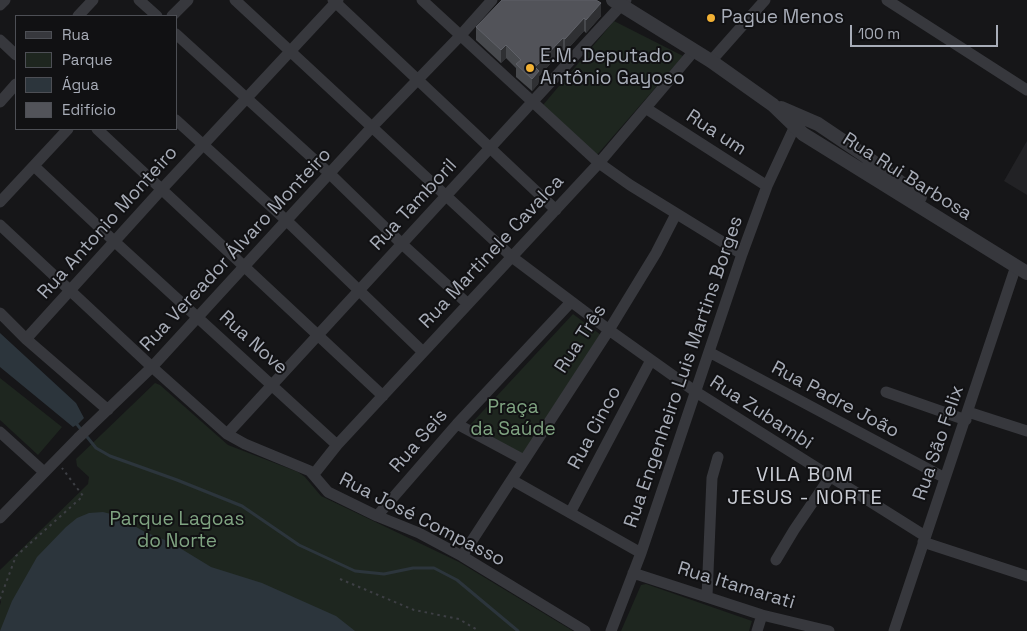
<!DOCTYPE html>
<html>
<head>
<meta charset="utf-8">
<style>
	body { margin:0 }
	#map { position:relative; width:1027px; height:631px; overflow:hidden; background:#161618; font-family:"Space Grotesk",sans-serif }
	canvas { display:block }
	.legend { position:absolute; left:15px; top:15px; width:162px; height:115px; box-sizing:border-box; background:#111113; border:1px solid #4d4f55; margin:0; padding:6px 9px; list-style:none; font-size:15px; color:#a8adb8 }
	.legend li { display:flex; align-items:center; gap:10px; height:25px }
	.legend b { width:25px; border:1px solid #4d4f55 }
	.scale { position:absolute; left:850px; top:25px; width:148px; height:22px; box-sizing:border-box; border:2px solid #a8adb8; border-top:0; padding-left:6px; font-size:15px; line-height:18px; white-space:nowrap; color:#a8adb8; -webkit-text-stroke:4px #111113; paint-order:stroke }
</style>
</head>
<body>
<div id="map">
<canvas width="1027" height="631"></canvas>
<ul class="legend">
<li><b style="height:6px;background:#37383d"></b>Rua</li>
<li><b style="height:14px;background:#1e261f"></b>Parque</li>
<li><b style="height:14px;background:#2c353c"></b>Água</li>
<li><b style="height:14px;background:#525359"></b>Edifício</li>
</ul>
<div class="scale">100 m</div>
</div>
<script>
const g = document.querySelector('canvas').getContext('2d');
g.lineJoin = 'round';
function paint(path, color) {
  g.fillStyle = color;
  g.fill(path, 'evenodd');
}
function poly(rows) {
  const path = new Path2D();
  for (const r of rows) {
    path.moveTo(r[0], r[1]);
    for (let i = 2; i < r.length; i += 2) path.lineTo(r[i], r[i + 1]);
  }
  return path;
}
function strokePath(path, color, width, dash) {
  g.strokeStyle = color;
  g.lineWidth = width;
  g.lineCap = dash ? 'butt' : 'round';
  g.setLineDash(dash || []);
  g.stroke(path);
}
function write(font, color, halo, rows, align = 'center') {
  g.font = font + ' "Space Grotesk",sans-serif';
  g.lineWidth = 4;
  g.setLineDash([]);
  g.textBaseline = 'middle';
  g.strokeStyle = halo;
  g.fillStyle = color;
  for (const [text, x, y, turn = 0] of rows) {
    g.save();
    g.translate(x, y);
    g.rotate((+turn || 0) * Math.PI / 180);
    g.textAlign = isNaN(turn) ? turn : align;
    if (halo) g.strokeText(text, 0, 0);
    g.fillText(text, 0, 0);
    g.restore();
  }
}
const built = poly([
	[1027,141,1027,195,1004,181]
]);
const green = poly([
	[614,21,683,56,596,156,543,105],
	[573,314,601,335,523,456,469,426],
	[0,378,62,427,38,455,0,420],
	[155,383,160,385,228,445,298,472,305,477,321,496,459,562,573,631,0,631,0,605,1,602,0,599,0,570,88,484,89,477,77,466,76,459],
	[646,584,752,621,749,631,621,631,641,585]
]);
const water = poly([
	[0,333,76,403,84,418,78,424,73,427,0,367],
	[103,512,115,515,145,532,170,542,211,567,262,583,336,616,355,631,0,631,12,601,37,557,66,527,77,518,89,513]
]);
const stream = poly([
	[75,422,96,448,110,456,177,480,242,506,299,545,355,571,384,574,413,568,434,568,457,580,518,631]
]);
const path = poly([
	[340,579,414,610,459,619,479,631],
	[0,599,16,556,83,496,62,468]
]);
const minor = poly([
	[139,0,157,16],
	[235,0,512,257,609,330,696,392,925,536],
	[333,0,556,210],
	[422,0,599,163,630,185,742,254],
	[887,0,1027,90],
	[0,5,5,0],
	[78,16,93,0],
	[172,16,188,0],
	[176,34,330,174,402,244,468,304],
	[0,40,16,55],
	[711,61,765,0],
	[0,102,16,84],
	[647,109,767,186],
	[176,120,287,221,423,352],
	[97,129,383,396],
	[34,166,114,241,337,445],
	[0,202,68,129],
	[0,225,152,367,227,434,245,444,310,471,328,492,377,516,419,533,462,556,585,631],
	[0,313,26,339,108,410],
	[26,339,161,190,338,0],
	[709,352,945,478],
	[886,392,966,420],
	[968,412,1027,431],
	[457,424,524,460],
	[0,432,44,472],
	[227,434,626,0],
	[314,474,337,445,599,163,694,51],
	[512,480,641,553],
	[570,513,651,360],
	[377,516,457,424,571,302],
	[0,518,78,438,152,367,372,127,460,36,492,0],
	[923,542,1027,576],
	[462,556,609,330,656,253,676,214],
	[776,560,794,530,830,477],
	[633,573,762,615,829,631],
	[707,596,712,478,718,457],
	[611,631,641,553,742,254,767,186,795,126],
	[757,631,762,615],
	[894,631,1016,266]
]);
const tertiary = poly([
	[613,0,711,61,773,105,803,134,1027,273],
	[781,108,818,124,864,155,920,197]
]);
const wall = poly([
	[601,16,586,33,584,31,565,52,563,50,539,76,539,83,532,91,516,77,516,68,506,58,501,63,476,40,476,27]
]);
const shadedWall = poly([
	[601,3,601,16,586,33,586,20],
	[584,18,584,31,565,52,565,39],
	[563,38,563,50,539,76,539,83,532,91,532,79,535,67],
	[506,45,506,58,501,63,501,50]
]);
const building = poly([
	[502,0,596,0,601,3,586,20,584,18,565,39,563,38,535,67,539,71,532,79,516,64,521,60,506,45,501,50,476,27,502,0]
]);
const markers = [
	[711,18,5,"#f2b134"],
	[530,68,5,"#f2b134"]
];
const poiNames = [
	["Pague Menos",721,18],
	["E.M. Deputado",540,57],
	["Antônio Gayoso",540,79]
];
const streetNames = [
	["Rua um",716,133,33],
	["Rua Rui Barbosa",907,177,32],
	["Rua Tamboril",414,205,-47],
	["Rua Antonio Monteiro",108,223,-48],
	["Rua Vereador Álvaro Monteiro",236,250,-47],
	["Rua Martinele Cavalca",492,252,-47],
	["Rua Três",581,339,-57],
	["Rua Nove",253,343,42],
	["Rua Engenheiro Luis Martins Borges",684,372,-71],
	["Rua Padre João",835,400,28],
	["Rua Zubambi",761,413,33],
	["Rua Cinco",595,428,-62],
	["Rua Seis",419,441,-49],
	["Rua São Felix",939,443,-71],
	["Rua José Compasso",422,520,27],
	["Rua Itamarati",736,586,17]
];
const parkNames = [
	["Praça",513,408],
	["da Saúde",513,430],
	["Parque Lagoas",177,520],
	["do Norte",177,542]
];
const neighbourhoodNames = [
	["VILA BOM",805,476],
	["JESUS - NORTE",805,499]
];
paint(built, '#222225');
paint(green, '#1e261f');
paint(water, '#2c353c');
strokePath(stream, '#2c353c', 3);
strokePath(path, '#3d3f44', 2, [2.5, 4]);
strokePath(minor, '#37383d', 11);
strokePath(tertiary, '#37383d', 14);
paint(wall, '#47494d');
paint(shadedWall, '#2f3033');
paint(building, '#525359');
strokePath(building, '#5f6168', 1);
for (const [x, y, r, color] of markers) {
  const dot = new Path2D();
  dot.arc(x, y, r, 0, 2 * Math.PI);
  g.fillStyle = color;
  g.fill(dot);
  strokePath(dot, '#111113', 2);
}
write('19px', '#a8adb8', '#111113', poiNames, 'left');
write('19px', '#a8adb8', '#111113', streetNames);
write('19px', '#7fa381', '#111113', parkNames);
g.letterSpacing = '1px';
write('20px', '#c9ccd4', '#111113', neighbourhoodNames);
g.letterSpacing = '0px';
</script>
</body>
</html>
